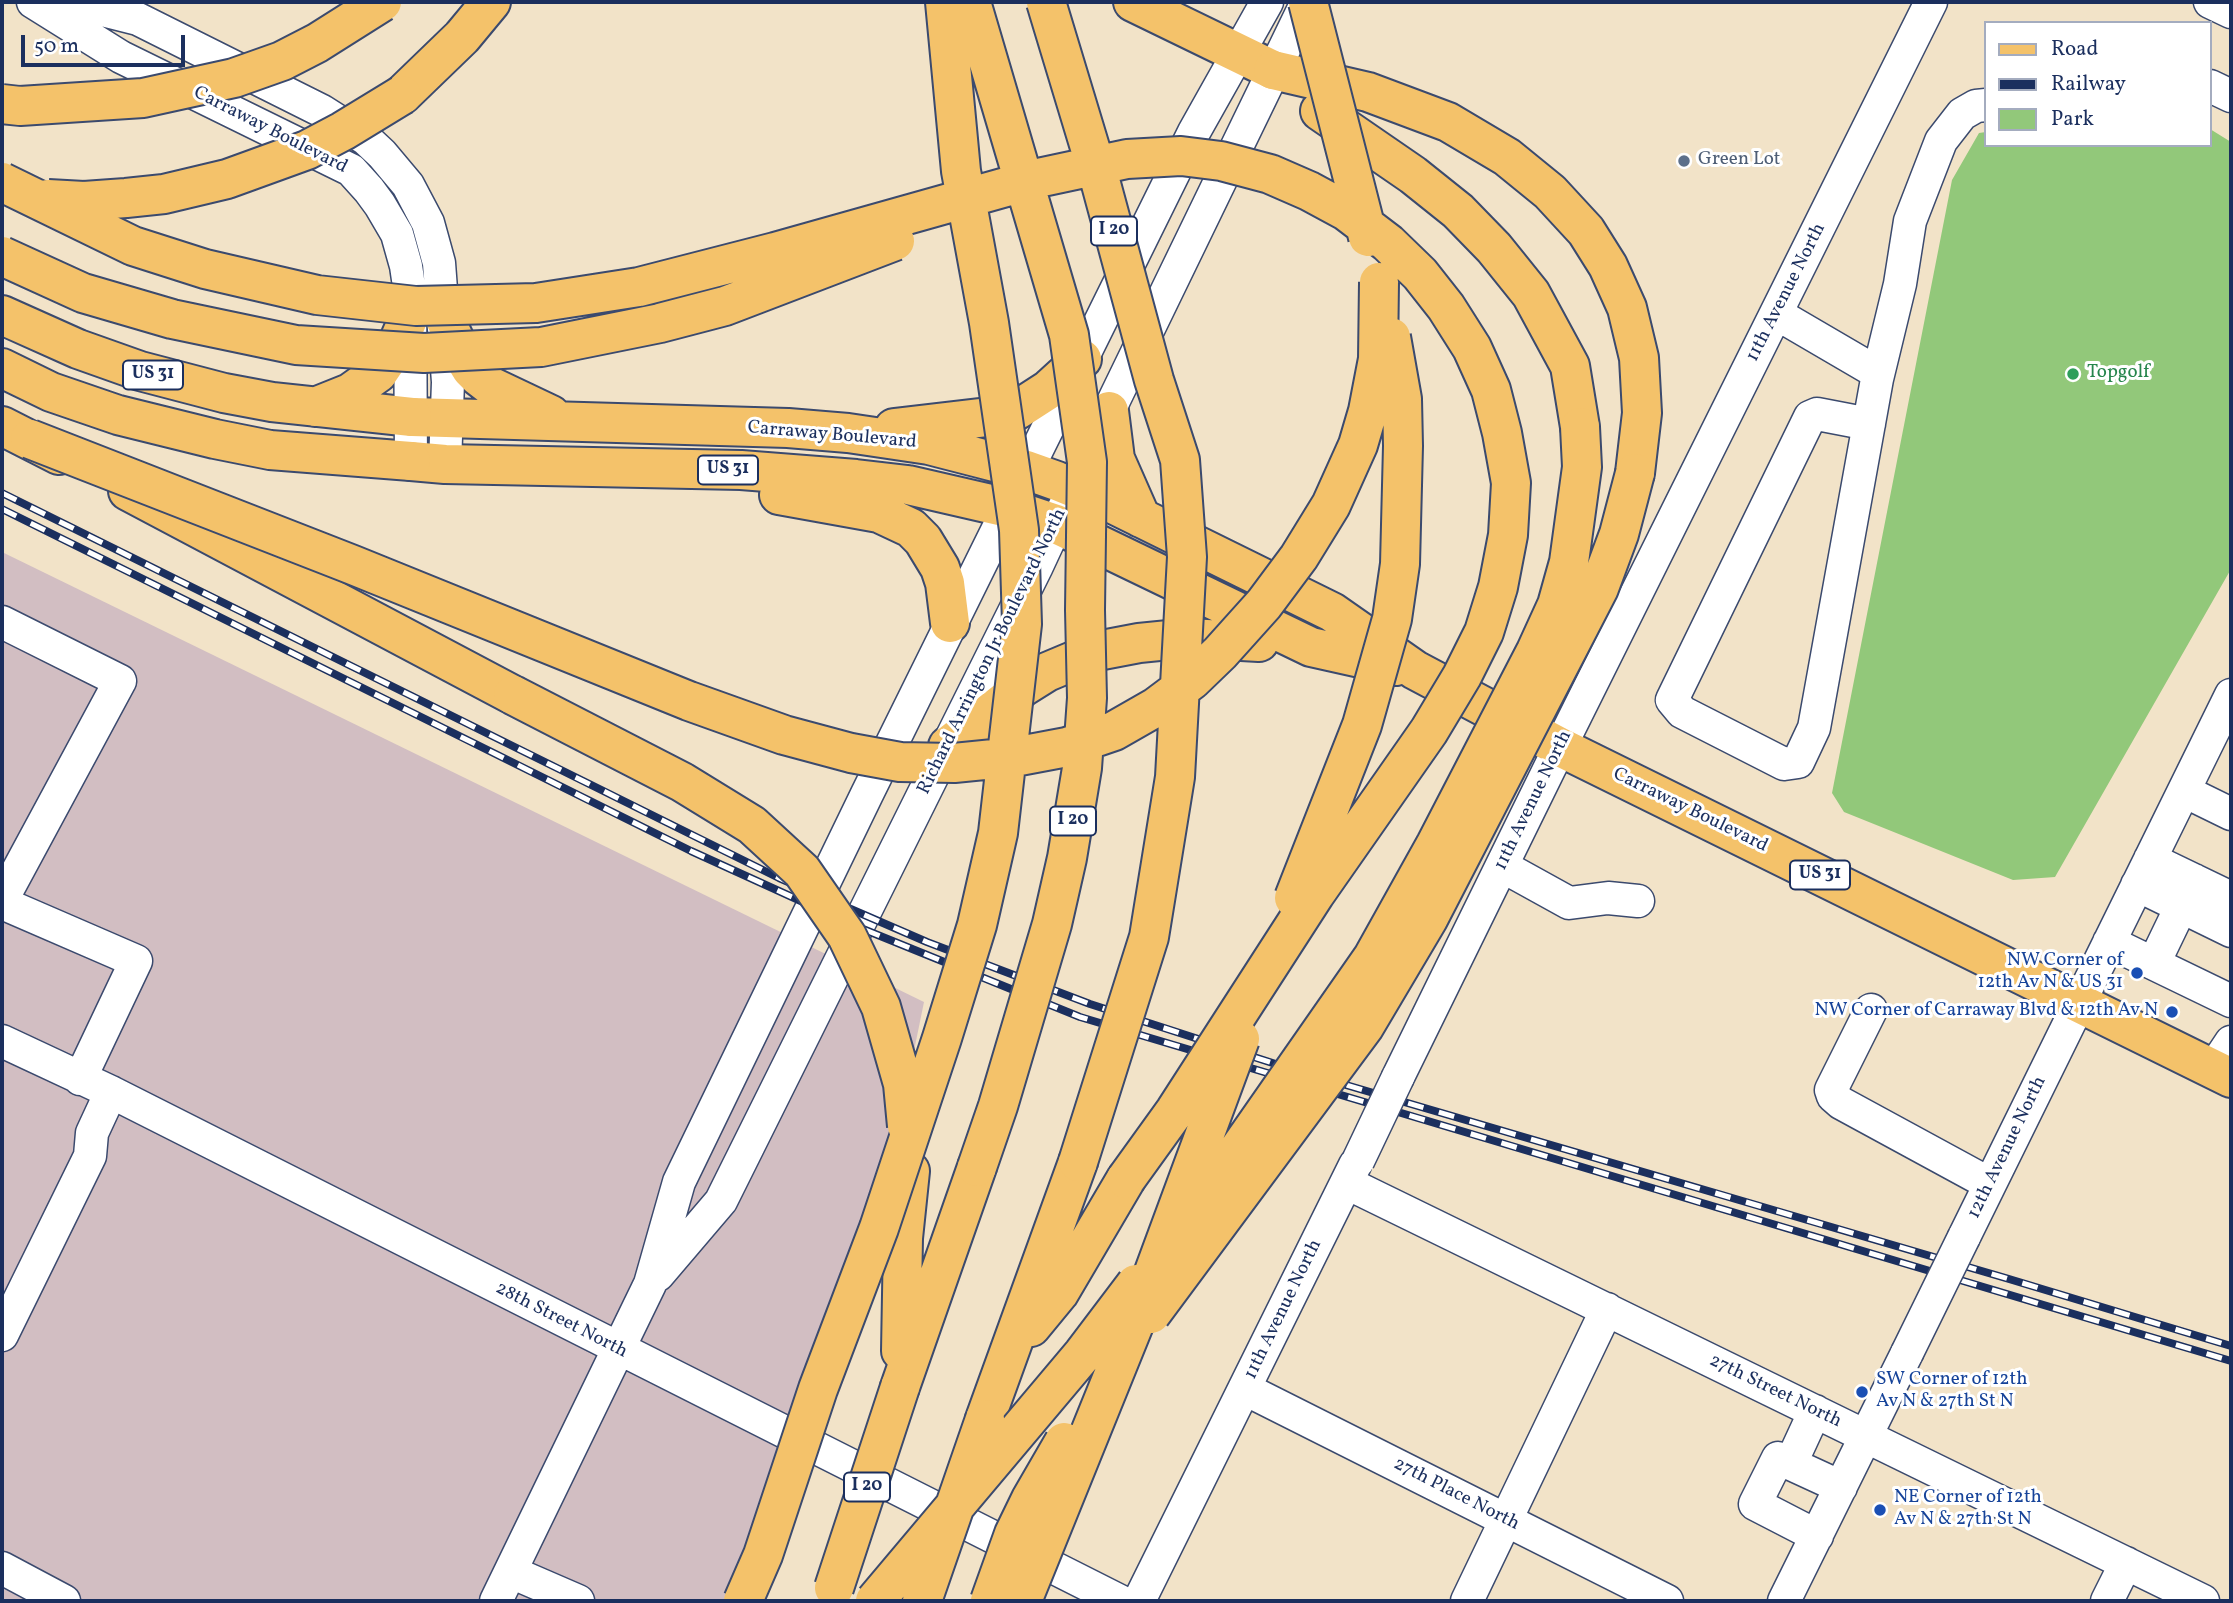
<!DOCTYPE html>
<html>
<head>
<meta charset="utf-8">
<style>
	body { margin:0 }
	#map { position:relative; width:2233px; height:1603px; overflow:hidden; background:#f2e3c8; font-family:Vollkorn,serif }
	canvas { display:block }
	.frame { position:absolute; inset:0; border:4px solid #1b2f5e; pointer-events:none }
	.legend { position:absolute; left:1984px; top:21px; width:228px; height:126px; box-sizing:border-box; background:#fff; border:2px solid #a4acbf; margin:0; padding:9px 12px; list-style:none; font-size:21px; color:#1b2f5e }
	.legend li { display:flex; align-items:center; gap:14px; height:35px }
	.legend b { width:35px; border:2px solid #a4acbf }
	.scale { position:absolute; left:21px; top:35px; width:164px; height:32px; box-sizing:border-box; border:4px solid #1b2f5e; border-top:0; padding-left:9px; font-size:21px; line-height:24px; white-space:nowrap; color:#1b2f5e; -webkit-text-stroke:5px #fff; paint-order:stroke }
</style>
</head>
<body>
<div id="map">
<canvas width="2233" height="1603"></canvas>
<div class="frame"></div>
<ul class="legend">
<li><b style="height:9px;background:#f4c26a"></b>Road</li>
<li><b style="height:9px;background:#1b2f5e"></b>Railway</li>
<li><b style="height:19px;background:#92c87a"></b>Park</li>
</ul>
<div class="scale">50 m</div>
</div>
<script>
const g = document.querySelector('canvas').getContext('2d');
g.lineJoin = 'round';
function paint(path, color) {
  g.fillStyle = color;
  g.fill(path, 'evenodd');
}
function poly(rows) {
  const path = new Path2D();
  for (const r of rows) {
    path.moveTo(r[0], r[1]);
    for (let i = 2; i < r.length; i += 2) path.lineTo(r[i], r[i + 1]);
  }
  return path;
}
function strokePath(path, color, width, dash) {
  g.strokeStyle = color;
  g.lineWidth = width;
  g.lineCap = dash ? 'butt' : 'round';
  g.setLineDash(dash || []);
  g.stroke(path);
}
function write(font, color, halo, rows, align = 'center') {
  g.font = font + ' Vollkorn,serif';
  g.lineWidth = 6;
  g.setLineDash([]);
  g.textBaseline = 'middle';
  g.strokeStyle = halo;
  g.fillStyle = color;
  for (const [text, x, y, turn = 0] of rows) {
    g.save();
    g.translate(x, y);
    g.rotate((+turn || 0) * Math.PI / 180);
    g.textAlign = isNaN(turn) ? turn : align;
    if (halo) g.strokeText(text, 0, 0);
    g.fillText(text, 0, 0);
    g.restore();
  }
}
const industrial = poly([
	[2,552,924,1002,856,1334,756,1601,2,1601]
]);
const green = poly([
	[2210,129,2231,142,2231,569,2055,877,2013,880,1844,812,1832,793,1952,180,1979,133,1986,132,1986,145,2210,145]
]);
const minor = poly([
	[33,2,121,57,351,170,369,190,380,205,397,234,406,266,410,293,411,461],
	[71,2,138,19,322,111,366,139,382,154,408,185,428,223,439,263,448,382,445,464],
	[2210,2,2231,12],
	[2210,86,2231,96],
	[1777,314,1878,373],
	[1869,424,1817,414,1810,417,1672,700,1682,712,1784,764,1798,762,1814,728,1877,379,1900,284,1910,221,1941,141,1962,114,1976,106,1986,105],
	[2,622,120,681,2,900],
	[2184,791,2231,814],
	[2150,859,2231,898],
	[1502,866,1569,903,1608,898,1638,901],
	[2137,885,2231,931],
	[2,903,136,961,80,1079],
	[2109,942,2231,1001],
	[2154,963,2194,880],
	[1871,1010,1831,1090,1833,1096,1841,1103,1990,1184],
	[2,1041,111,1092,1120,1601],
	[2213,1069,2231,1042],
	[1398,1077,1560,747,1931,2],
	[1347,1183,2203,1601],
	[1964,1237,2231,695],
	[658,1275,721,1201,1037,566,1115,398,1307,2],
	[2,1335,90,1156,92,1133,111,1092],
	[1245,1389,1667,1601],
	[1791,1463,1815,1411],
	[1817,1536,1755,1504,1778,1458,1841,1487],
	[2,1568,64,1601],
	[511,1572,578,1601],
	[496,1601,650,1284,679,1182,867,794,1194,132,1267,2],
	[1139,1601,1355,1165],
	[1467,1601,1607,1309],
	[1784,1601,1907,1353],
	[2107,1601,2126,1563]
]);
const major = poly([
	[1133,2,1273,70],
	[444,317,460,351,471,369,479,377,492,387,551,415],
	[1109,411,1115,459,1141,518],
	[412,417,788,428,848,433,929,445,1026,470,1057,481,1113,504,1332,612,1415,670,1560,747,2231,1078],
	[894,428,988,417,1017,410,1048,390,1082,359],
	[411,461,445,464,741,470,856,479,908,485,1008,508,1056,524,1311,647,1396,666],
	[779,495,879,513,911,528,923,540,940,568,945,583,950,623],
	[948,746,1023,687,1047,672,1097,651,1139,643,1189,638,1259,642]
]);
const highway = poly([
	[1273,70,1368,92,1448,122,1507,157,1550,192,1586,231,1608,266,1627,308,1639,358,1642,413,1635,473],
	[402,95,462,37,491,2],
	[1320,111,1413,175,1458,211,1494,248,1531,294,1570,366,1580,427],
	[2,315,78,349,140,371,224,393,272,402,412,417],
	[2,368,51,392,118,415,215,439,270,450,411,461],
	[315,407,350,393,378,373,397,345,409,317],
	[2,426,59,455],
	[128,491,513,695],
	[1031,1327,1059,1293,1126,1179],
	[901,1351,903,1238,910,1171],
	[900,1387,977,1167],
	[985,1419,1078,1162]
]);
const rail = poly([
	[2,493,779,878,927,942,1090,1004,1288,1068,2009,1279,2231,1346],
	[2,509,691,851,858,927,1080,1017,2231,1361]
]);
const minorBridge = poly([
	[1358,1161,1398,1077],
	[1907,1353,1964,1237]
]);
const highwayBridge = poly([
	[971,2,1069,335,1087,462,1085,610,1087,698,1082,768,1067,858,1052,924,998,1106,977,1167],
	[1046,2,1101,184,1154,380,1180,460,1187,557,1175,777,1149,937,1078,1162],
	[1308,2,1368,237],
	[2,104,20,106,143,98,234,78,282,61,317,43,382,2],
	[2,182,133,246,205,269,317,295,416,306,536,303,639,287,775,252,1038,178,1127,159,1181,156,1221,161,1270,174,1309,191,1346,211,1388,243,1420,274,1446,307,1472,348,1491,390,1502,433,1511,483,1508,535,1498,587,1484,632,1462,676,1429,731,1315,894,1175,1111,1126,1179],
	[48,199,84,201,126,198,164,194,227,179,307,150,343,131,402,95],
	[2,256,83,293,172,319,296,345,424,353,541,347,660,323,725,306,895,241],
	[30,439,353,565,689,701,784,735,851,753,900,762,954,763,1014,757,1067,747,1114,731,1156,707,1192,680,1220,653,1264,604,1299,557,1331,505,1358,445,1368,411,1378,359,1379,282],
	[513,695,682,782,752,825,802,871,847,936,881,1007,903,1084,907,1126],
	[1294,898,1362,725,1392,619,1400,564,1403,446,1402,399,1391,337],
	[1183,1222,1230,1162,1373,957,1436,844,1536,651,1557,605,1569,562,1582,467,1580,427],
	[1151,1314,1364,1027,1428,919,1599,588,1619,534,1635,473],
	[834,1588,900,1387],
	[743,1601,763,1555,818,1389,879,1228,942,1038,977,925,998,833,1022,624,1019,530,989,323,961,171,945,2],
	[875,1601,1083,1354,1136,1284],
	[922,1601,985,1419],
	[990,1601,1014,1534,1031,1499,1064,1442],
	[1022,1601,1141,1307,1240,1039]
]);
const markers = [
	[1684,161,7,"#5c6f8a"],
	[2073,374,7,"#2e9e5b"],
	[2137,973,7,"#1a4fb4"],
	[2172,1012,7,"#1a4fb4"],
	[1862,1392,7,"#1a4fb4"],
	[1880,1510,7,"#1a4fb4"]
];
const shields = [
	[1114,231,46],
	[153,375,60],
	[728,470,60],
	[1073,821,46],
	[1820,875,60],
	[867,1487,46]
];
const shieldNames = [
	["I 20",1114,231],
	["US 31",153,375],
	["US 31",728,470],
	["I 20",1073,821],
	["US 31",1820,875],
	["I 20",867,1487]
];
const streetNames = [
	["Carraway Boulevard",270,131,27],
	["11th Avenue North",1787,293,-63],
	["Carraway Boulevard",832,436,5],
	["Richard Arrington Jr Boulevard North",993,652,-64],
	["11th Avenue North",1534,801,-64],
	["Carraway Boulevard",1690,811,26],
	["12th Avenue North",2008,1148,-64],
	["11th Avenue North",1284,1310,-64],
	["28th Street North",561,1321,27],
	["27th Street North",1775,1392,26],
	["27th Place North",1456,1495,27]
];
const serviceNames = [
	["Green Lot",1698,161]
];
const leisureNames = [
	["Topgolf",2087,374]
];
const transitNames = [
	["NW Corner of",2123,962],
	["12th Av N & US 31",2123,984],
	["NW Corner of Carraway Blvd & 12th Av N",2158,1012],
	["SW Corner of 12th",1876,1381,"left"],
	["Av N & 27th St N",1876,1403,"left"],
	["NE Corner of 12th",1894,1499,"left"],
	["Av N & 27th St N",1894,1521,"left"]
];
paint(industrial, '#d2bec2');
paint(green, '#92c87a');
strokePath(minor, '#3b4a6e', 35);
strokePath(major, '#3b4a6e', 42);
strokePath(highway, '#3b4a6e', 42);
strokePath(minor, '#fff', 32);
strokePath(major, '#f4c26a', 38);
strokePath(highway, '#f4c26a', 38);
strokePath(rail, '#1b2f5e', 8);
strokePath(rail, '#fff', 5, [16]);
strokePath(minorBridge, '#3b4a6e', 35, []);
strokePath(highwayBridge, '#3b4a6e', 42, []);
strokePath(minorBridge, '#fff', 32);
strokePath(highwayBridge, '#f4c26a', 38);
for (const [x, y, r, color] of markers) {
  const dot = new Path2D();
  dot.arc(x, y, r, 0, 2 * Math.PI);
  g.fillStyle = color;
  g.fill(dot);
  strokePath(dot, '#fff', 2.5);
}
for (const [x, y, w] of shields) {
  const box = new Path2D();
  box.roundRect(x - w / 2, y - 14.5, w, 29, 5);
  g.fillStyle = '#fff';
  g.fill(box);
  strokePath(box, '#1b2f5e', 2);
}
write('bold 18px', '#1b2f5e', null, shieldNames);
write('19px', '#1b2f5e', '#fff', streetNames);
write('19px', '#4e5e75', '#fff', serviceNames, 'left');
write('19px', '#27864d', '#fff', leisureNames, 'left');
write('19px', '#164399', '#fff', transitNames, 'right');
</script>
</body>
</html>
